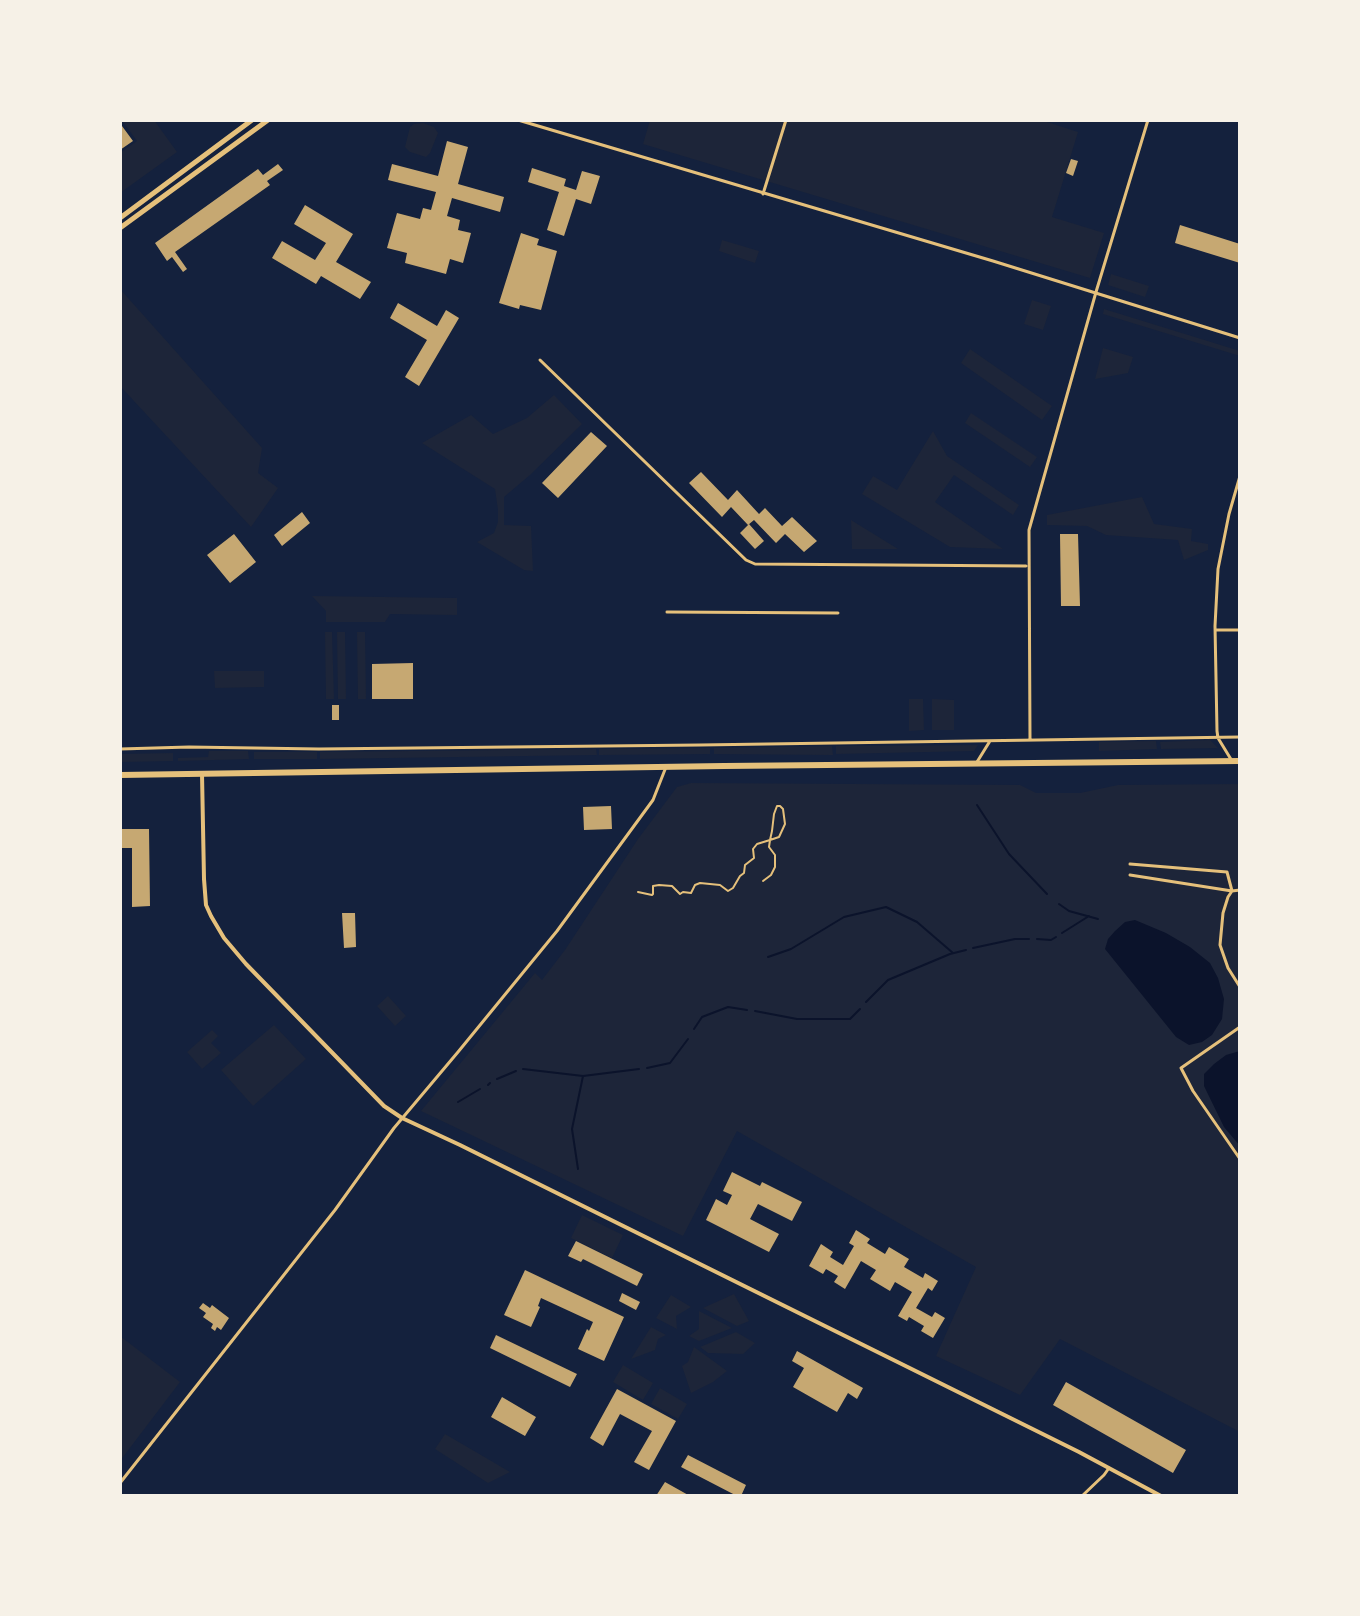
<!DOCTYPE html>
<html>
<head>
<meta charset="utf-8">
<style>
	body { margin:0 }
	#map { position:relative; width:1360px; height:1616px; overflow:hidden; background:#14213d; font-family:Rubik,sans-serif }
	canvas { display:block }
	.frame { position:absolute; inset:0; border:122px solid #f6f1e7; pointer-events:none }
</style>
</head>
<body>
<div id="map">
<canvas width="1360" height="1616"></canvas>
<div class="frame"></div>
</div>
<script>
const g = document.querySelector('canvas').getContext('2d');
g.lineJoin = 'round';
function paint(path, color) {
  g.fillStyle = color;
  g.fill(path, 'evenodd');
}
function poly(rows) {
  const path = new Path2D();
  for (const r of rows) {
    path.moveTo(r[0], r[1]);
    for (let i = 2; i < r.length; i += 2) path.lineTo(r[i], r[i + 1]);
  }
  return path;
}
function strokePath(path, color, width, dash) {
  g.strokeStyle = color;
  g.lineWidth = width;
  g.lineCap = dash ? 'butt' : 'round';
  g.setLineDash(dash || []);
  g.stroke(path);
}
const green = poly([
	[120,120,154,120,177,152,120,193,120,153,137,141,123,122,120,124],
	[650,120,1041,120,1078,132,1052,217,1104,233,1090,278,643,144],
	[423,123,434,127,438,133,430,153,426,157,410,152,405,147,410,127,414,124],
	[722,240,759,251,755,263,719,251],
	[1111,274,1149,286,1145,297,1108,285],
	[120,289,262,448,258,473,278,488,251,527,120,386],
	[1032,300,1051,306,1043,330,1024,324],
	[1104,309,1240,351,1240,356,1103,314],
	[1103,348,1133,357,1128,373,1095,379],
	[970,349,1052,406,1042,420,961,363],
	[554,395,582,424,530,475,504,497,504,525,531,526,533,571,524,570,477,542,494,533,498,522,498,510,495,489,422,443,471,415,493,434,527,418],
	[971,413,1037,457,1030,467,965,423],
	[933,431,947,456,1019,505,1013,515,954,475,935,502,1003,549,950,547,862,494,873,476,897,490],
	[1142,497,1154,524,1192,529,1191,541,1208,544,1208,550,1184,560,1178,540,1106,535,1087,526,1047,525,1047,515],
	[851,520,898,549,852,549],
	[312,596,457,598,457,615,390,614,385,622,326,622,326,611],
	[325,632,332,632,334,699,326,699],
	[337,632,345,632,346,699,338,699],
	[357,632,365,632,366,699,358,699],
	[214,671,264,671,264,687,215,688],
	[909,699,923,699,924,730,909,731],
	[932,699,954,700,954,730,932,730],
	[1210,740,1218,748,1161,749,1160,742],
	[1156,741,1157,749,1099,751,1099,742],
	[978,745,974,751,836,754,836,746],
	[832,746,833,755,714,754,714,748],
	[710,748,710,754,599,755,599,749],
	[596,749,597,755,320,759,320,752],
	[209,751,248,751,249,759,178,761,178,758,208,757],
	[254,752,317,752,317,759,254,759],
	[173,753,173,761,120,762,120,754],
	[691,783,1020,785,1036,793,1080,793,1118,785,1240,784,1240,1432,1060,1339,1020,1395,936,1356,976,1267,737,1131,683,1236,421,1111,535,973,542,980,565,950,638,839,677,787],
	[388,996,406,1016,395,1026,377,1006],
	[274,1025,306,1059,253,1106,221,1070],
	[212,1030,218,1036,211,1043,221,1053,202,1069,187,1052],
	[582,1215,623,1235,612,1258,571,1238],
	[734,1294,749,1321,737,1326,703,1308],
	[671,1295,691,1307,676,1316,677,1329,656,1318],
	[699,1311,732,1328,699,1341,689,1336,699,1329],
	[651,1327,666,1335,658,1339,655,1350,631,1359],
	[736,1332,755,1343,743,1354,708,1353,700,1347],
	[120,1336,180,1382,120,1461],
	[694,1347,727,1371,713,1382,691,1393,682,1366,688,1362],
	[623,1365,653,1383,643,1400,613,1382],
	[660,1388,687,1404,678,1419,651,1404],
	[445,1434,481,1455,510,1472,488,1483,435,1449]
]);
const water = poly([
	[1135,920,1166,933,1190,947,1210,963,1218,978,1224,999,1222,1019,1212,1035,1202,1042,1189,1045,1176,1037,1105,949,1108,939,1115,931,1125,922],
	[1240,1051,1240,1146,1224,1127,1204,1086,1204,1074,1214,1064,1226,1055]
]);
const stream = poly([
	[977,805,1009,854,1047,894],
	[1059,904,1069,911,1098,919],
	[1062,933,1089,916],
	[1037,939,1051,940,1056,937],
	[973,948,1015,939,1029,939],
	[768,957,791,949,844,917,886,907,917,922,953,953],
	[866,1002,888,980,950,954,966,950],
	[755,1011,797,1019,850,1019,860,1009],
	[694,1029,702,1017,728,1007,747,1010],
	[647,1068,670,1063,688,1039],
	[523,1069,583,1076,639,1069],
	[497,1079,516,1071],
	[488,1085,490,1083],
	[458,1102,480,1089],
	[578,1169,572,1129,583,1076]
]);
const building = poly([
	[122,126,133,141,120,150,120,127],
	[447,141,468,147,458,184,504,197,500,212,452,198,447,216,460,220,458,230,471,233,463,263,450,259,446,274,405,263,407,253,387,248,397,213,420,219,423,208,431,210,436,192,388,180,392,164,438,176],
	[1071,159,1078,161,1073,176,1066,173],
	[278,164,283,170,267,181,270,185,175,252,187,269,183,272,172,257,167,261,155,243,258,169,263,175],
	[532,168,566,179,564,186,576,190,582,171,600,176,591,204,576,199,564,236,547,230,559,192,528,182],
	[305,205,353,234,336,262,371,282,360,299,321,276,316,284,272,258,282,241,315,260,326,243,294,224],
	[1180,225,1240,244,1240,263,1175,243],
	[521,233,539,239,537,245,557,251,541,310,520,305,519,309,499,303],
	[398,303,437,326,446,310,459,318,419,386,405,377,427,340,390,318],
	[591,432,607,446,558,498,542,483],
	[701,472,728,500,737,490,759,514,765,508,782,526,792,517,817,541,804,552,785,534,776,543,754,520,748,525,731,507,722,517,689,483],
	[302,512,310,523,282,546,274,535],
	[749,524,764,541,755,549,740,533],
	[234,534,256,562,230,583,207,555],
	[1060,534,1078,534,1080,606,1061,606],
	[413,663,413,699,372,699,372,664],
	[332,705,339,705,339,720,332,720],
	[611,806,612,829,584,830,583,807],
	[120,829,149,829,150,906,132,907,132,848,120,848],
	[342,913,355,913,356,947,344,948],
	[732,1172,760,1186,762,1182,802,1202,792,1221,758,1204,750,1219,779,1234,769,1252,706,1220,716,1199,727,1205,732,1195,723,1191],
	[856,1230,870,1239,867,1243,885,1254,889,1247,909,1259,904,1267,923,1278,925,1273,938,1281,932,1291,928,1288,916,1308,932,1317,935,1312,945,1318,933,1338,921,1331,924,1326,909,1317,907,1321,898,1316,912,1292,895,1282,890,1291,870,1279,876,1270,861,1261,845,1289,834,1282,838,1276,826,1269,823,1274,809,1266,821,1244,833,1252,830,1257,843,1265,854,1246,849,1243],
	[576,1241,643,1274,637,1286,583,1259,581,1262,568,1256],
	[525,1270,624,1317,604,1361,578,1349,587,1329,589,1331,593,1322,541,1298,538,1306,540,1307,531,1327,504,1315],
	[622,1293,640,1302,636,1310,619,1301],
	[203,1303,210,1308,212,1305,229,1318,221,1330,217,1327,215,1331,211,1328,213,1324,203,1317,206,1313,199,1308],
	[496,1335,577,1374,570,1387,490,1348],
	[797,1351,863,1388,857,1399,848,1393,837,1412,793,1387,804,1368,792,1361],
	[1066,1382,1186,1450,1173,1473,1053,1405],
	[617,1389,676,1421,649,1470,634,1462,652,1431,620,1414,603,1446,590,1438],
	[502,1397,536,1417,525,1436,491,1417],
	[688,1455,746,1485,741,1496,737,1496,681,1467],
	[665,1482,690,1496,656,1496]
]);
const path = poly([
	[638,892,652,895,653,894,653,886,659,885,672,886,680,894,683,892,691,893,695,885,700,883,720,885,728,891,733,888,740,876,744,873,745,865,754,858,753,849,757,844,770,840,779,837,785,824,783,809,780,806,777,806,774,814,772,831,770,840,769,847,775,855,775,867,771,875,763,881]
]);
const pedestrian = poly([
	[1130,864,1227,872,1232,891,1228,897,1223,913,1220,945,1228,968,1240,987],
	[1130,875,1232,891,1240,890],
	[1240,1027,1181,1068,1193,1091,1240,1159]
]);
const minor = poly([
	[518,120,993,261,1240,338],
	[763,194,786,120],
	[540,360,746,560,755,564,1026,566],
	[667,612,838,613],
	[1216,630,1240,630],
	[1030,739,1029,530,1096,292,1148,120],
	[120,749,189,747,319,749,700,745,1240,737],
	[1232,761,1218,738,1217,731,1215,626,1218,569,1229,514,1240,476],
	[977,762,990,741],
	[120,1483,335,1210,394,1128,458,1052,557,931,653,800,666,767],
	[1082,1496,1104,1475,1109,1468]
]);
const tertiary = poly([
	[202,774,204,879,206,905,211,916,224,938,246,964,384,1106,402,1118,460,1145,1079,1452,1161,1496]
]);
const secondary = poly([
	[120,218,252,120],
	[120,228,268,120]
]);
const trunk = poly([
	[120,775,724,766,1240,761]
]);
paint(green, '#1d2539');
paint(water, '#0b132b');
strokePath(stream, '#0b132b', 2);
paint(building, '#c6a872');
strokePath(path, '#e5c07b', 2);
strokePath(pedestrian, '#e5c07b', 3);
strokePath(minor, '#e5c07b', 3);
strokePath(tertiary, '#e5c07b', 4);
strokePath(secondary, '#e5c07b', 5);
strokePath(trunk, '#e5c07b', 6);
</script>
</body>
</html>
